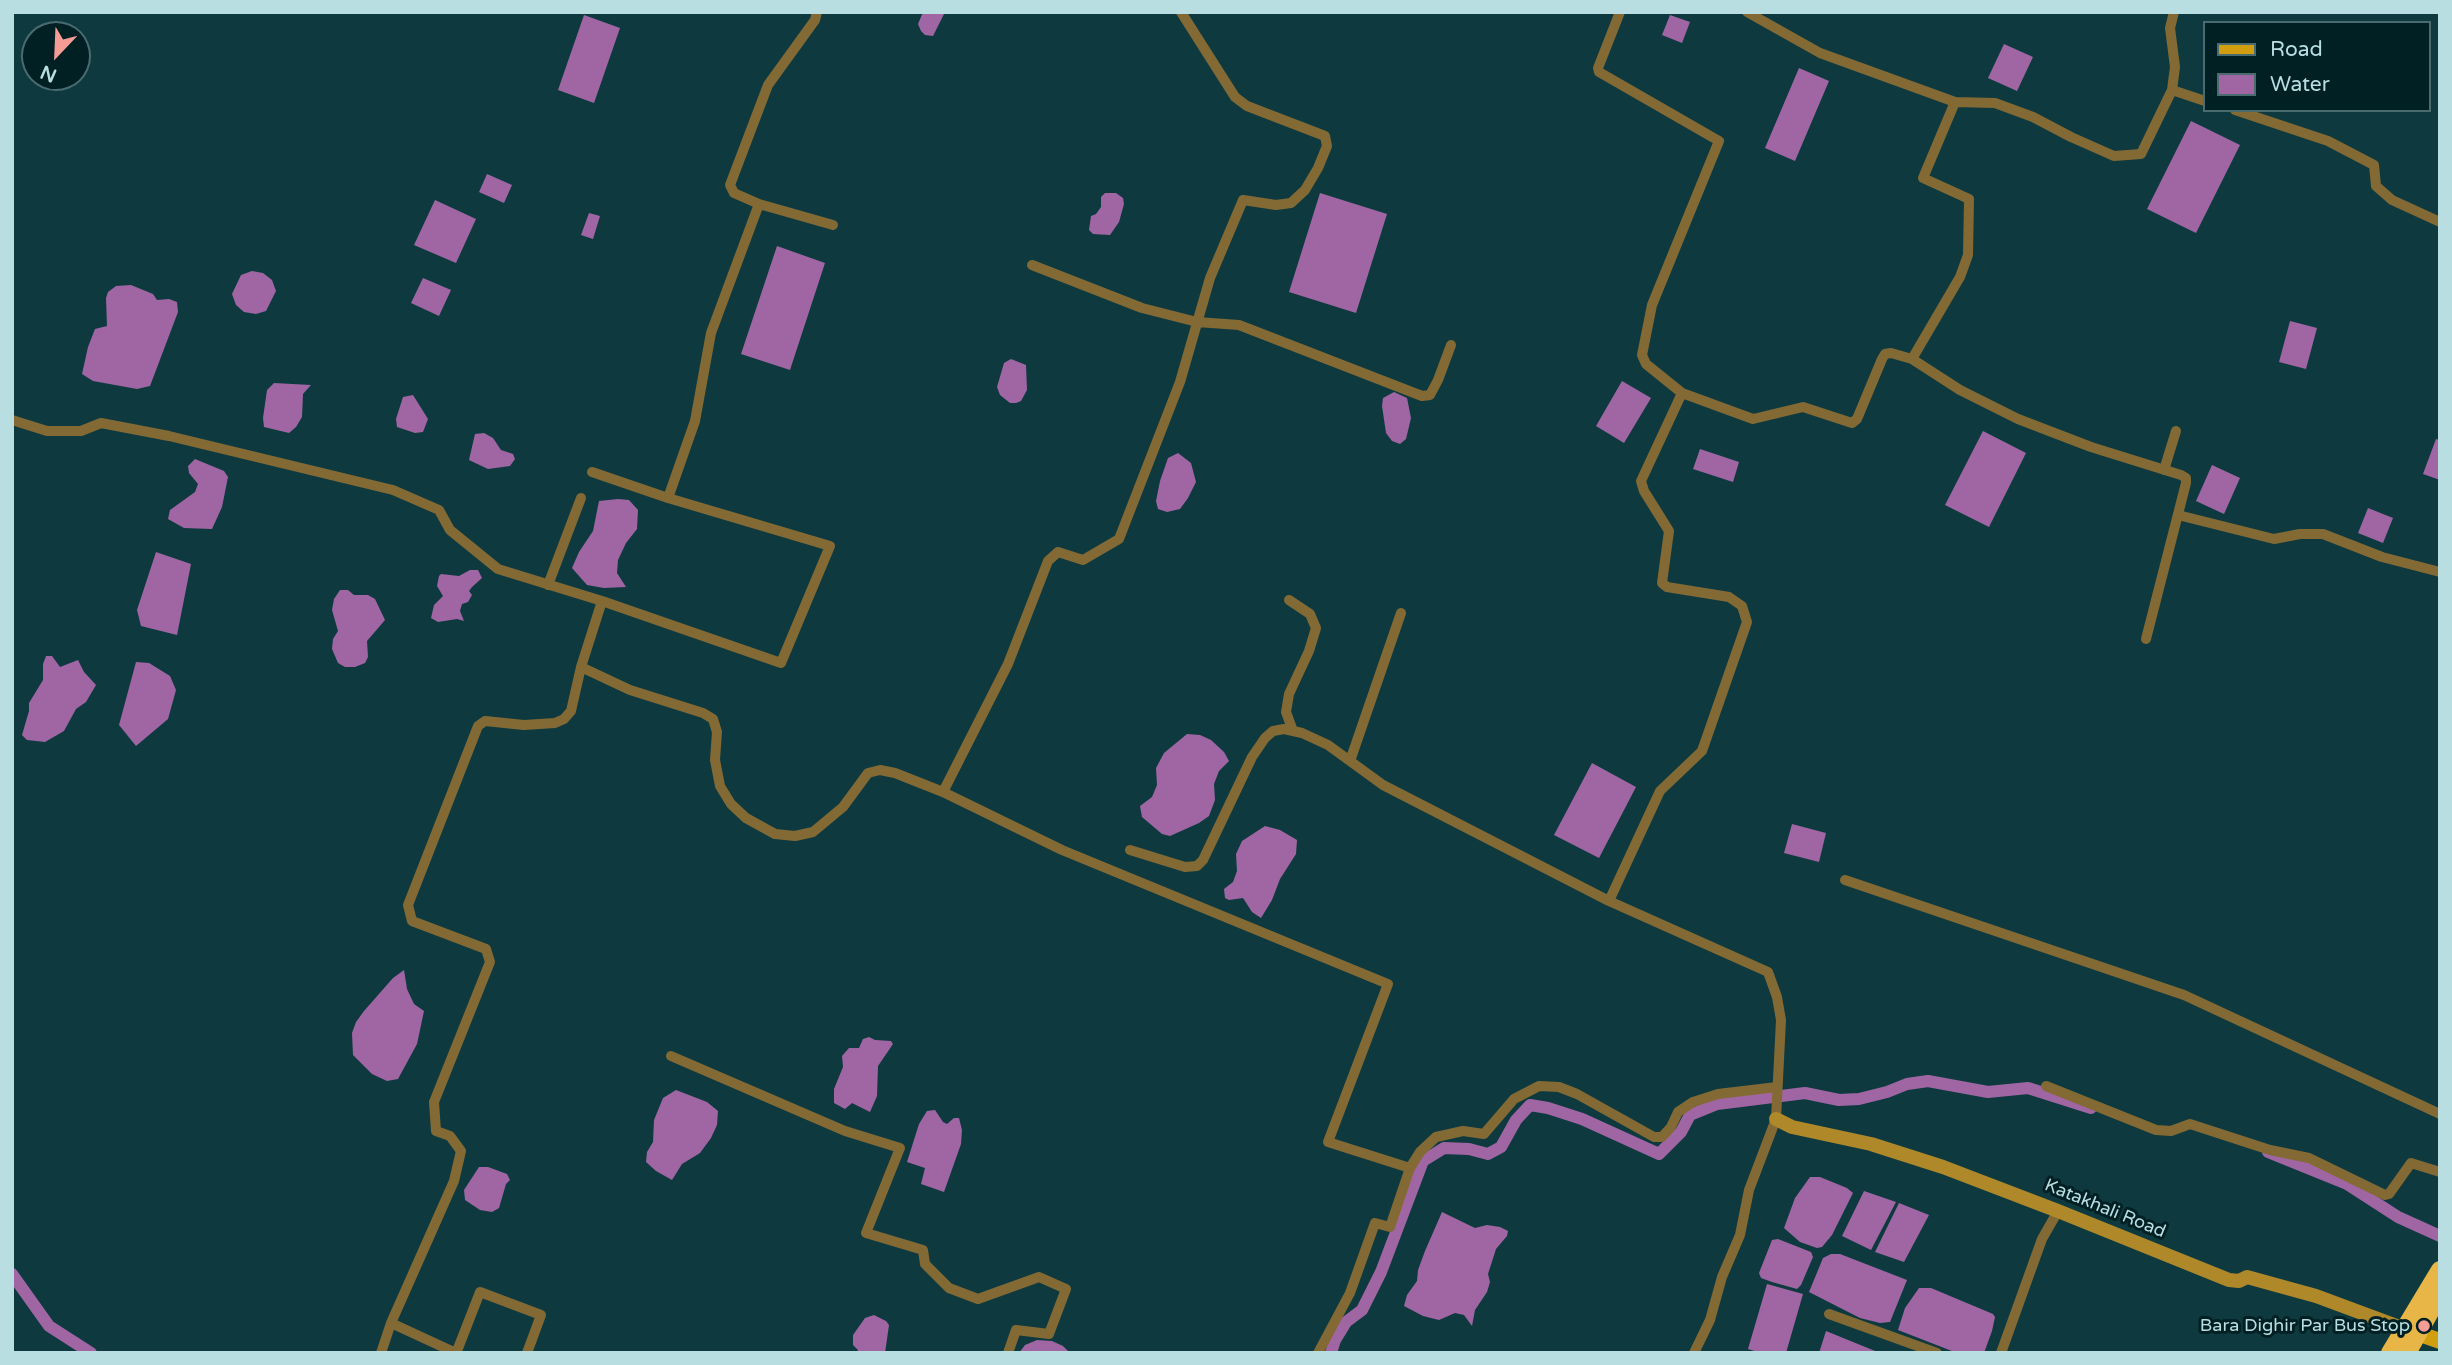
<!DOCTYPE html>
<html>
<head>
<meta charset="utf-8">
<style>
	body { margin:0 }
	#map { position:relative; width:2452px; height:1365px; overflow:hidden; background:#0e3a3f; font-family:"Varela Round",sans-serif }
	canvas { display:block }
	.frame { position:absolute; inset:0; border:14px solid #b9dee2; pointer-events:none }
	.legend { position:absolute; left:2203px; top:21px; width:228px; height:91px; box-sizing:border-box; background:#002024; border:2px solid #4a6c70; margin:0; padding:9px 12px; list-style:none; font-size:21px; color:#b9dee2 }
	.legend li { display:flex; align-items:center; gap:14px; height:35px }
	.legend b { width:35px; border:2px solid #4a6c70 }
	.north { position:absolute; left:21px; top:21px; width:70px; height:70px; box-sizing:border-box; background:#002024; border:2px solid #4a6c70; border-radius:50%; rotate:203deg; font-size:19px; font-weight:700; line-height:28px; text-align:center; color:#b9dee2 }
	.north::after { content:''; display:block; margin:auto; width:24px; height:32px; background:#f59c95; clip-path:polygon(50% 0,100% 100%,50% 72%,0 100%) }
</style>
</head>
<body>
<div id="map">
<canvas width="2452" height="1365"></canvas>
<div class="frame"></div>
<ul class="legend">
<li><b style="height:9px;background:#d19e10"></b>Road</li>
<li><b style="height:19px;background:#a066a3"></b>Water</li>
</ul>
<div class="north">N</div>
</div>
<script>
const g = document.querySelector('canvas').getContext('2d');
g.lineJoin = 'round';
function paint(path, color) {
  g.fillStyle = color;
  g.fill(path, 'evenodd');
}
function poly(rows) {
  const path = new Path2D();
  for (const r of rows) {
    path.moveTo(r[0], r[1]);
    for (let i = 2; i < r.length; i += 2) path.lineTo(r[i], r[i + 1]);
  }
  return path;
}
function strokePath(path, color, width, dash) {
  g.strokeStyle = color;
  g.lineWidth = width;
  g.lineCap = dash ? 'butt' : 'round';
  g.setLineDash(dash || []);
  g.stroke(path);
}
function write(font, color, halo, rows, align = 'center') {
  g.font = font + ' "Varela Round",sans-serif';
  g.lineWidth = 6;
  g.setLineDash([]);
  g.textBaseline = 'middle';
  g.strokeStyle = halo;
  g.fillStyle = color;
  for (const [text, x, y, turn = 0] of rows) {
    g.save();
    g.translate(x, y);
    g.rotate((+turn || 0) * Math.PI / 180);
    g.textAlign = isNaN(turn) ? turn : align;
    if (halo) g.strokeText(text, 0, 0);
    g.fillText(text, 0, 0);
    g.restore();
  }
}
const water = poly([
	[923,12,945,12,933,36,925,35,921,31,918,24],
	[584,15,620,28,594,103,558,90],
	[1670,15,1690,22,1682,43,1662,35],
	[2004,44,2033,57,2017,91,1988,78],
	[1799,68,1829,81,1795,161,1765,148],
	[2191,121,2240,145,2196,233,2147,209],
	[487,174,512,185,504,203,479,192],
	[1105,193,1116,193,1123,198,1124,204,1119,222,1110,235,1093,234,1089,230,1091,216,1096,214,1101,207,1101,197],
	[1320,193,1387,214,1356,313,1289,292],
	[435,200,476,219,456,263,414,245],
	[589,213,600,216,593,239,581,235],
	[777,246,825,263,790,370,741,354],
	[252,271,263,273,272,280,276,291,266,311,256,314,244,312,236,305,232,294,241,275],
	[423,278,451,290,439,316,411,303],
	[131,285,153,294,157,300,169,299,177,302,178,312,150,386,137,389,93,381,82,374,88,347,95,329,107,326,106,298,108,292,116,286],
	[2290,321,2317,328,2306,369,2279,362],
	[1011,359,1026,365,1027,390,1021,401,1016,403,1010,403,1000,395,997,387,1004,363],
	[1622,381,1651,398,1624,443,1596,426],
	[274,383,311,385,303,394,302,417,296,427,289,433,264,427,263,418,267,390],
	[1394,392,1407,398,1411,418,1406,439,1400,444,1392,441,1386,433,1382,406,1383,398],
	[413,395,428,419,423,432,415,433,397,427,396,419,403,397],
	[1983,431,2026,453,1989,527,1945,505],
	[484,433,493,438,501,450,513,454,515,459,510,466,488,469,469,460,475,434],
	[2436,439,2440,440,2440,480,2423,474],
	[1700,449,1739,462,1733,482,1693,469],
	[1178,453,1191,463,1196,482,1188,498,1180,509,1167,512,1158,509,1156,501,1160,481,1168,458],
	[195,459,224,471,228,477,222,507,212,529,184,528,168,519,170,510,195,492,198,484,189,473,188,466],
	[2212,465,2240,478,2224,514,2196,501],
	[618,499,629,500,638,510,637,529,626,543,618,560,617,573,626,587,604,588,587,585,572,568,579,552,593,531,599,501],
	[2368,508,2393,518,2383,543,2358,533],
	[156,552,191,564,177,635,141,626,137,610],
	[470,570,478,570,482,578,472,587,469,591,472,595,468,602,462,604,460,611,464,621,457,619,438,622,431,618,434,605,443,596,437,586,439,576,441,574,459,576],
	[340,590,348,590,354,595,368,595,375,599,385,620,367,641,368,657,365,663,355,667,345,667,338,663,332,649,333,639,338,631,332,610,334,599],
	[46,656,52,656,60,667,78,660,84,672,96,685,86,702,76,709,64,731,45,742,27,740,22,735,29,711,29,703,43,680,43,664],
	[136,662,149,663,170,676,176,690,168,719,136,746,119,725],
	[1187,734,1200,735,1211,740,1224,752,1229,761,1219,771,1214,784,1215,800,1209,816,1199,823,1170,836,1162,834,1142,817,1140,806,1152,797,1157,785,1156,768,1164,753],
	[1592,763,1636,787,1599,858,1554,835],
	[1792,824,1826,833,1819,862,1784,853],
	[1265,826,1280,830,1297,840,1296,854,1280,879,1272,900,1261,918,1252,912,1243,898,1229,900,1225,898,1224,889,1233,882,1237,871,1236,854,1242,841],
	[404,970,407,989,414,1004,424,1011,417,1044,398,1079,387,1081,372,1074,353,1055,352,1033,356,1022,364,1011,393,978],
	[869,1037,875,1040,891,1041,893,1044,878,1066,877,1096,870,1112,852,1103,845,1109,834,1103,834,1089,843,1067,842,1056,849,1048,859,1048,863,1039],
	[676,1090,707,1102,718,1111,717,1125,711,1138,700,1153,682,1164,672,1180,656,1171,646,1162,647,1152,653,1142,654,1120,663,1098],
	[935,1110,943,1122,947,1124,954,1118,959,1118,962,1130,961,1144,944,1192,921,1184,925,1168,907,1162,919,1124,927,1111],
	[479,1167,488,1167,507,1174,510,1180,506,1184,499,1208,492,1212,480,1210,465,1200,464,1190],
	[1810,1177,1820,1177,1847,1188,1853,1193,1832,1235,1822,1247,1817,1248,1800,1242,1784,1228,1795,1198],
	[1864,1191,1896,1202,1871,1250,1842,1236],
	[1899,1203,1929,1215,1904,1262,1875,1252],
	[1442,1212,1475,1228,1487,1225,1500,1227,1508,1231,1507,1236,1496,1249,1488,1274,1490,1282,1487,1292,1475,1310,1472,1326,1464,1315,1455,1313,1439,1320,1423,1316,1404,1306,1407,1295,1417,1281,1418,1270,1425,1251],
	[1778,1239,1811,1252,1813,1257,1801,1285,1797,1289,1772,1282,1761,1278,1759,1273,1772,1240],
	[1831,1254,1840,1254,1907,1280,1890,1322,1880,1323,1860,1318,1809,1292,1823,1258],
	[1767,1284,1803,1294,1786,1353,1761,1353,1748,1349],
	[1919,1288,1931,1288,1993,1314,1995,1317,1992,1331,1984,1353,1957,1353,1898,1330,1905,1308],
	[874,1315,886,1321,889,1325,885,1353,857,1353,858,1350,853,1345,853,1335,865,1318],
	[1826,1331,1880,1353,1819,1353],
	[1037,1340,1052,1341,1063,1346,1070,1353,1019,1353,1025,1345]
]);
const canal = poly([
	[2268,1152,2347,1184,2398,1217,2440,1236],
	[12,1274,49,1326,91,1353],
	[1331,1353,1335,1340,1346,1322,1362,1310,1381,1272,1423,1161,1444,1148,1469,1149,1488,1154,1501,1147,1516,1120,1530,1105,1548,1108,1582,1119,1659,1154,1681,1132,1690,1115,1717,1104,1805,1093,1839,1100,1859,1099,1887,1092,1907,1084,1928,1081,1988,1092,2028,1088,2091,1108]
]);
const street = poly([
	[1181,12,1235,97,1247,106,1325,136,1327,146,1318,168,1305,190,1291,203,1276,205,1243,200,1210,278,1180,382,1119,539,1083,560,1058,552,1048,561,1008,664,943,792,1062,850,1388,984,1328,1142,1410,1168],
	[1620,12,1598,68,1599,72,1719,141,1652,305,1642,355,1646,364,1682,393,1753,419,1803,407,1852,423,1857,419,1882,359,1885,354,1891,353,1912,359,1960,390,2018,419,2091,447,2181,475,2186,478,2186,483,2146,639],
	[1747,12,1820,53,1955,102,1995,103,2033,117,2071,137,2114,156,2141,154,2172,90,2175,67,2170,28,2174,12],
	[2172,90,2205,101],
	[2235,110,2328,141,2374,165,2376,186,2392,200,2440,222],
	[759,204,833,225],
	[1032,265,1142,308,1197,322,1239,325,1422,396,1430,395,1438,380,1451,345],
	[1912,359,1960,277,1968,255,1969,199,1923,178,1955,102],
	[12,420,47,431,81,431,101,423,169,436,393,490,439,510,450,530,498,569,602,601,781,663,830,546,668,498],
	[2164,470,2176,431],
	[592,472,668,498,695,421,711,333,759,204,734,193,730,185,768,85,815,20,817,12],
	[2178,515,2274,539,2300,534,2323,534,2382,557,2440,572],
	[548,585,581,498],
	[1289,600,1310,614,1316,628,1309,651,1289,694,1286,712,1293,731],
	[581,667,630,690,703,713,713,719,717,732,715,760,720,786,731,804,746,818,775,834,795,836,813,832,843,807,868,773,880,770,895,773,943,792],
	[1350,761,1401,613],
	[1130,850,1185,867,1197,866,1203,860,1252,757,1265,738,1273,731,1284,729,1302,733,1328,745,1383,785,1609,901,1768,972,1777,997,1781,1020,1776,1119,1749,1190,1740,1235,1722,1277,1710,1320,1694,1353],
	[1845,880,2184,995,2440,1114],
	[1609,901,1660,791,1702,751,1747,622,1742,606,1729,597,1667,587,1662,583,1669,531,1644,491,1641,481,1682,393],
	[671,1056,845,1131,900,1148,866,1233,923,1250,925,1264,949,1288,978,1299,1039,1277,1066,1289,1049,1334,1016,1330,1008,1353],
	[2046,1086,2156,1130,2171,1131,2190,1124,2270,1150,2309,1158,2385,1195,2389,1194,2411,1163,2440,1172],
	[1829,1314,1937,1353],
	[391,1323,456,1353],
	[457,1351,480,1292,541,1315,527,1353],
	[381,1353,391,1323,454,1181,461,1151,450,1136,436,1131,434,1102,490,962,486,949,412,921,408,905,478,726,485,721,524,725,555,723,564,719,571,711,581,667,602,601],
	[1318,1353,1350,1293,1375,1223,1390,1227,1410,1168,1420,1152,1436,1137,1463,1131,1484,1134,1514,1099,1539,1086,1559,1087,1577,1094,1654,1137,1662,1137,1671,1127,1678,1112,1693,1102,1718,1094,1777,1087],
	[2001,1353,2042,1239,2058,1211]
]);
const secondary = poly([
	[1776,1119,1792,1127,1871,1144,1943,1167,2058,1211,2229,1280,2239,1281,2247,1277,2316,1296,2413,1332]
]);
const primary = poly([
	[2417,1333,2440,1341]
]);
const highway = poly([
	[2390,1353,2440,1270],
	[2407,1353,2440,1294]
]);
const markers = [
	[2424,1326,7,"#f59c95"]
];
const streetNames = [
	["Katakhali Road",2105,1209,22]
];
const poiNames = [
	["Bara Dighir Par Bus Stop",2410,1326]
];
paint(water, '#a066a3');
strokePath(canal, '#a066a3', 12);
strokePath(street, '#836a35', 10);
strokePath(secondary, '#af882a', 14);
strokePath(primary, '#d19e10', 16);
strokePath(highway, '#e7b646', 18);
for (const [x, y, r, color] of markers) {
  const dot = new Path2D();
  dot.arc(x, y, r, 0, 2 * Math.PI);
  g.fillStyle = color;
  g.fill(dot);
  strokePath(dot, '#002024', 2.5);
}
write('18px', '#b9dee2', '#002024', streetNames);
write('18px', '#b9dee2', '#002024', poiNames, 'right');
</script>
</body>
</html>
